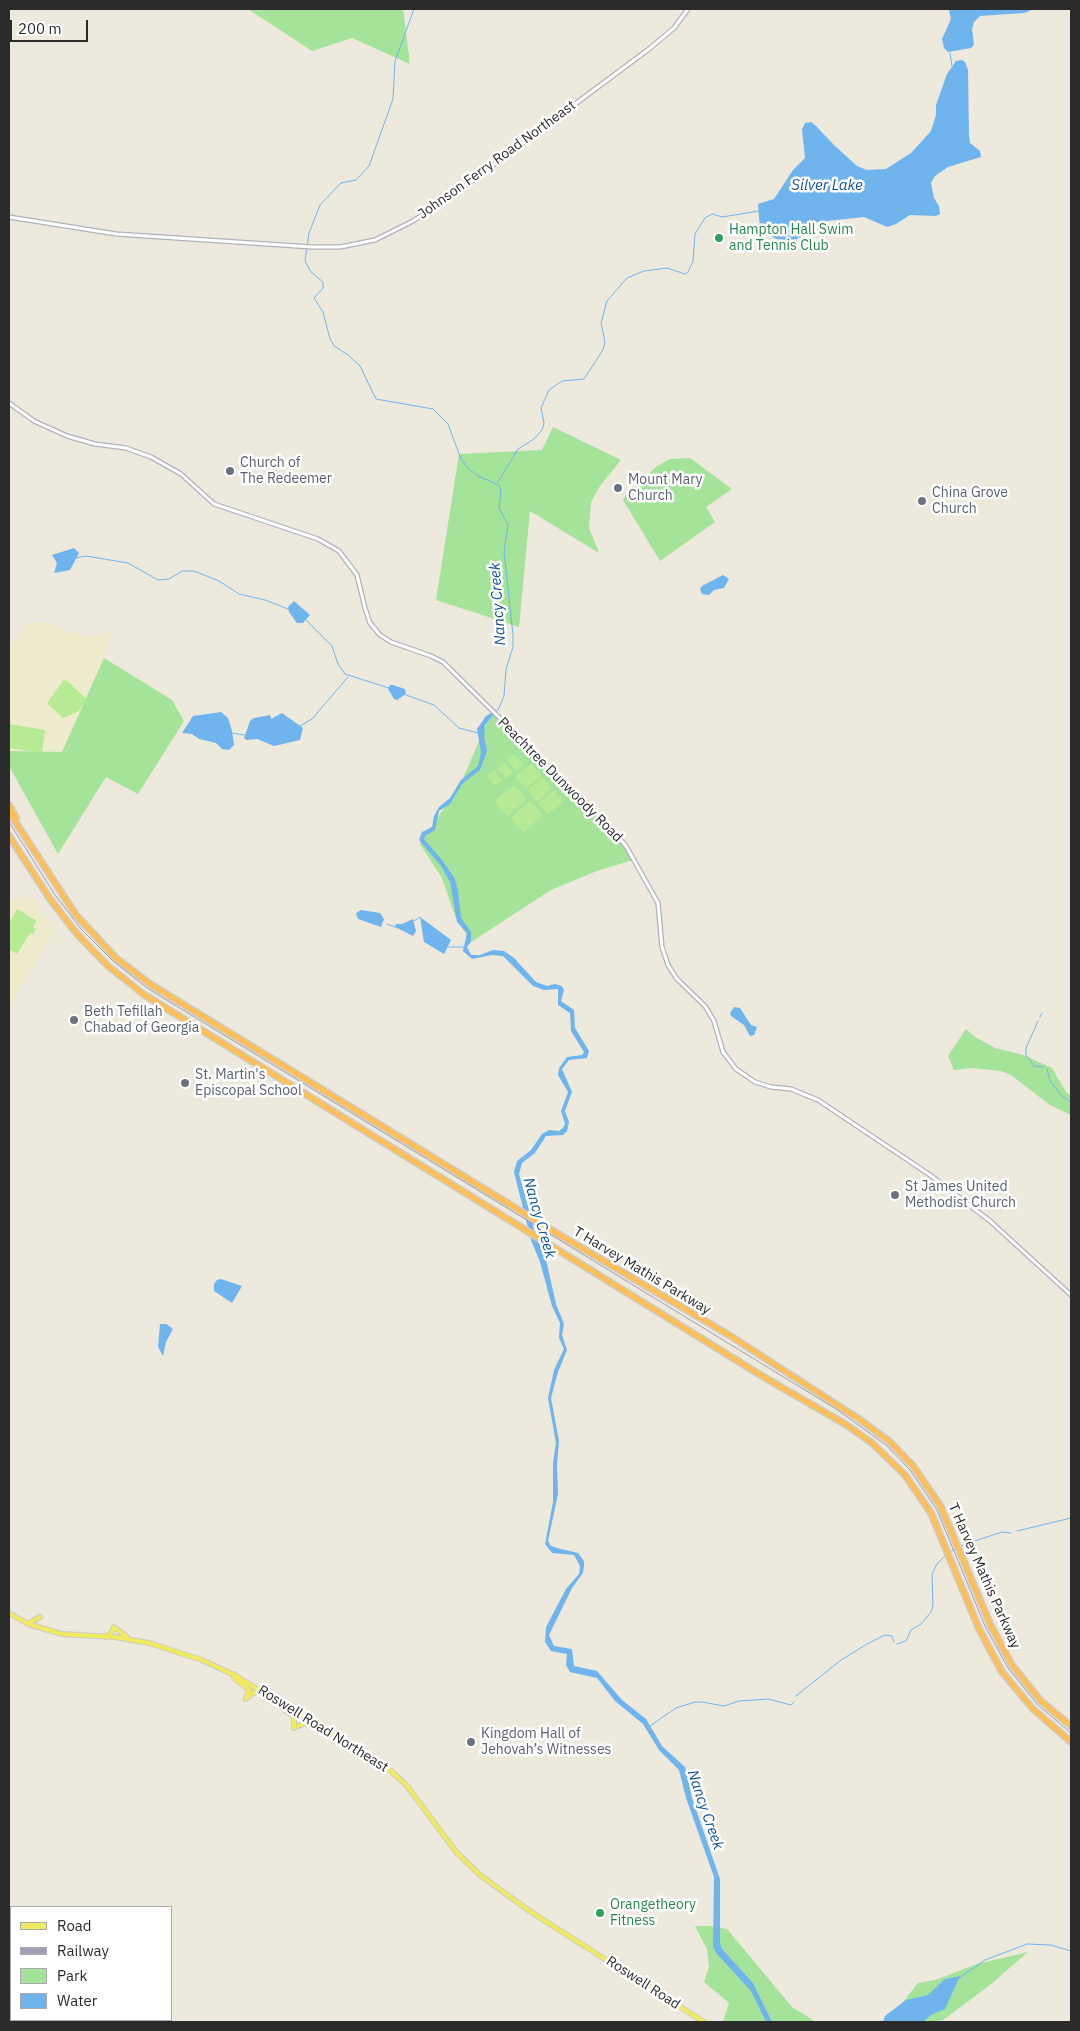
<!DOCTYPE html>
<html>
<head>
<meta charset="utf-8">
<style>
	body { margin:0 }
	#map { position:relative; width:1080px; height:2031px; overflow:hidden; background:#ede9dd; font-family:"IBM Plex Sans",sans-serif }
	canvas { display:block }
	.frame { position:absolute; inset:0; border:10px solid #2b2b2b; pointer-events:none }
	.legend { position:absolute; left:10px; top:1906px; width:162px; height:115px; box-sizing:border-box; background:#fff; border:1px solid #aaa; margin:0; padding:6px 9px; list-style:none; font-size:15px; color:#2b2b2b }
	.legend li { display:flex; align-items:center; gap:10px; height:25px }
	.legend b { width:25px; border:1px solid #aaa }
	.scale { position:absolute; left:10px; top:20px; width:78px; height:22px; box-sizing:border-box; border:2px solid #2b2b2b; border-top:0; padding-left:6px; font-size:15px; line-height:18px; white-space:nowrap; color:#2b2b2b; -webkit-text-stroke:4px #fff; paint-order:stroke }
</style>
</head>
<body>
<div id="map">
<canvas width="1080" height="2031"></canvas>
<div class="frame"></div>
<ul class="legend">
<li><b style="height:6px;background:#f0eb5e"></b>Road</li>
<li><b style="height:6px;background:#a09fb5"></b>Railway</li>
<li><b style="height:14px;background:#a4e399"></b>Park</li>
<li><b style="height:14px;background:#70b4ee"></b>Water</li>
</ul>
<div class="scale">200 m</div>
</div>
<script>
const g = document.querySelector('canvas').getContext('2d');
g.lineJoin = 'round';
function paint(path, color) {
  g.fillStyle = color;
  g.fill(path, 'evenodd');
}
function poly(rows) {
  const path = new Path2D();
  for (const r of rows) {
    path.moveTo(r[0], r[1]);
    for (let i = 2; i < r.length; i += 2) path.lineTo(r[i], r[i + 1]);
  }
  return path;
}
function strokePath(path, color, width, dash) {
  g.strokeStyle = color;
  g.lineWidth = width;
  g.lineCap = dash ? 'butt' : 'round';
  g.setLineDash(dash || []);
  g.stroke(path);
}
function write(font, color, halo, rows, align = 'center') {
  g.font = font + ' "IBM Plex Sans",sans-serif';
  g.lineWidth = 5;
  g.setLineDash([]);
  g.textBaseline = 'middle';
  g.strokeStyle = halo;
  g.fillStyle = color;
  for (const [text, x, y, turn = 0] of rows) {
    g.save();
    g.translate(x, y);
    g.rotate((+turn || 0) * Math.PI / 180);
    g.textAlign = isNaN(turn) ? turn : align;
    if (halo) g.strokeText(text, 0, 0);
    g.fillText(text, 0, 0);
    g.restore();
  }
}
const education = poly([
	[48,621,68,632,88,637,110,632,104,658,62,752,9,751,9,651,28,622],
	[29,897,35,900,55,930,9,1007,9,902]
]);
const green = poly([
	[248,9,403,9,410,64,352,38,312,51],
	[553,427,621,460,600,486,591,502,589,528,599,553,530,511,519,627,436,600,459,454,542,450],
	[690,458,732,489,706,507,715,522,660,561,623,500,625,496,656,467,670,459],
	[104,658,172,700,184,721,138,794,106,777,58,854,9,766,9,751,62,752],
	[492,711,620,837,636,859,597,871,551,890,468,944,466,934,455,916,442,878,420,844,461,783],
	[966,1029,975,1037,995,1048,1023,1055,1052,1068,1066,1092,1071,1096,1071,1115,1050,1105,1011,1075,1001,1071,971,1068,954,1070,948,1056],
	[695,1926,710,1926,727,1929,792,2007,816,2022,723,2022,729,2003,704,1982,709,1967,707,1949],
	[1028,1952,990,1985,943,2020,933,2022,887,2022,918,1983,935,1980,977,1964]
]);
const pitch = poly([
	[66,680,87,699,79,711,63,718,47,703,63,681],
	[9,724,45,730,42,753,9,748],
	[514,754,523,764,516,770,507,760],
	[504,762,513,773,506,779,497,769],
	[531,764,541,776,526,789,515,777],
	[494,770,503,780,496,786,487,776],
	[542,777,552,789,537,802,527,790],
	[514,784,527,799,507,817,494,802],
	[553,790,563,802,548,815,538,803],
	[530,800,543,815,523,833,510,818],
	[17,909,37,921,33,927,36,929,33,934,30,933,17,954,9,949,9,923]
]);
const water = poly([
	[947,9,1035,9,1024,13,980,16,974,22,972,29,974,45,971,48,948,52,944,48,942,39,951,19,949,10],
	[962,60,965,62,968,70,969,136,970,143,980,151,981,157,948,167,935,176,931,183,934,198,939,206,940,214,936,216,910,215,896,224,887,227,864,217,818,222,811,225,799,238,791,241,776,239,760,229,758,204,774,199,793,170,805,158,802,129,805,123,811,122,816,126,834,145,857,166,867,170,886,169,911,153,931,131,936,115,936,105,947,74,956,61],
	[74,548,79,553,70,570,54,573,57,563,52,555],
	[723,575,729,579,724,588,714,590,709,595,702,594,700,589,702,586],
	[294,601,310,615,303,623,297,623,289,612,288,607],
	[393,685,405,689,406,694,397,700,394,699,388,689,390,685],
	[498,709,485,725,484,737,487,751,480,770,462,784,450,804,439,811,435,830,426,835,424,839,442,860,455,879,458,891,461,918,471,932,471,942,467,947,471,955,480,955,493,950,504,951,514,958,536,982,547,986,555,984,562,986,564,990,561,1001,574,1010,575,1028,589,1051,587,1058,569,1060,562,1069,572,1092,565,1111,569,1122,567,1131,563,1135,546,1136,535,1153,522,1163,519,1174,537,1240,545,1255,556,1304,564,1324,562,1335,567,1350,558,1372,551,1398,559,1441,557,1464,558,1494,548,1541,551,1546,557,1548,578,1553,584,1561,584,1566,583,1573,572,1588,549,1635,554,1646,572,1649,574,1666,597,1671,622,1700,646,1719,662,1746,685,1767,692,1798,720,1879,720,1943,722,1949,753,1983,772,2022,766,2022,751,1991,717,1954,713,1947,714,1877,686,1798,679,1770,659,1750,643,1724,615,1701,597,1678,570,1672,566,1665,567,1654,551,1651,545,1642,546,1627,566,1589,579,1574,580,1566,574,1555,552,1553,545,1544,553,1502,553,1463,556,1443,548,1398,554,1370,564,1349,559,1338,560,1323,552,1306,540,1262,531,1240,514,1172,517,1161,531,1150,542,1134,549,1130,559,1131,563,1128,565,1124,561,1111,568,1092,558,1075,559,1068,567,1057,582,1055,584,1052,571,1031,570,1013,558,1005,558,989,544,990,533,986,503,956,492,955,472,959,463,951,467,933,457,922,450,882,441,866,419,840,422,832,432,827,434,816,439,807,450,798,461,780,478,766,481,752,477,729,486,716],
	[221,712,228,718,232,731,234,745,229,750,222,749,216,743,199,739,192,734,182,733,193,716],
	[282,713,303,728,300,740,274,746,257,739,247,740,244,738,250,721,254,718,270,715,271,719],
	[361,910,380,913,384,919,381,927,358,919,356,913],
	[420,917,451,940,444,954,424,942],
	[413,919,416,931,413,936,395,927,396,924,402,924],
	[734,1007,740,1008,751,1025,757,1027,754,1035,750,1036,744,1025,731,1016,730,1013],
	[221,1279,242,1286,232,1303,214,1291,214,1284,217,1280],
	[160,1324,166,1324,173,1329,166,1342,163,1356,158,1347],
	[960,1976,945,2009,931,2015,923,2022,883,2022,885,2016,906,2000,928,1995,945,1979]
]);
const stream = poly([
	[414,9,395,61,393,99,369,166,356,180,341,183,320,205,309,233,305,261,311,272,323,282,323,288,314,298,323,312,330,339,334,346,348,355,360,366,376,399,433,409,448,424,461,459,468,468,478,476,499,485,501,492,499,508,508,525,504,552,513,635,513,647,506,669,504,696,498,710],
	[950,53,952,66],
	[498,482,518,449,534,439,542,430,544,423,541,408,549,390,562,381,584,379,603,350,605,342,601,323,607,301,627,278,644,271,667,268,685,274,688,272,693,261,695,234,705,218,712,214,722,217,759,211],
	[75,558,86,556,128,563,158,580,169,579,182,571,194,571,219,581,239,594,265,600,288,609],
	[306,620,332,646,338,664,345,674,389,688],
	[406,695,434,705,459,728,478,733],
	[300,726,312,719,348,677],
	[232,733,244,735],
	[414,921,420,917],
	[387,924,395,927],
	[448,947,465,947],
	[1040,1017,1042,1013],
	[1038,1021,1026,1048,1026,1055,1034,1066,1043,1067],
	[1047,1069,1050,1081,1062,1096,1071,1102],
	[1017,1531,1071,1518],
	[960,1546,1002,1532,1011,1533],
	[949,1552,957,1548],
	[897,1644,906,1641,911,1630,921,1624,931,1612,933,1605,932,1574,937,1564,946,1555],
	[796,1696,841,1660,867,1644,885,1635,892,1636,894,1642],
	[650,1726,676,1708,695,1702,702,1702,724,1706,739,1701,768,1699,791,1705,794,1702],
	[9,1935,11,1935],
	[959,1978,985,1960,1027,1944,1051,1945,1071,1951]
]);
const secondary = poly([
	[9,217,116,234,312,247,340,247,375,240,413,221,457,192,649,49,674,28,688,9],
	[9,403,34,421,67,436,95,444,126,448,151,457,181,474,214,504,318,539,339,551,357,575,365,608,370,623,380,635,391,642,431,656,443,662,610,827,626,846,658,903,662,947,668,965,677,979,705,1006,714,1021,723,1052,736,1069,755,1082,771,1087,791,1089,818,1100,930,1175,990,1221,1071,1295]
]);
const primary = poly([
	[9,1613,28,1624,62,1634,114,1637,149,1643,202,1660,236,1676,391,1771,407,1786,457,1853,480,1875,531,1912,704,2022],
	[29,1623,40,1617],
	[106,1637,112,1632,114,1627,127,1637],
	[234,1674,234,1678,249,1690,246,1699],
	[248,1697,253,1693,262,1692],
	[281,1703,281,1707,294,1717,294,1728],
	[298,1726,303,1724,312,1724]
]);
const highway = poly([
	[9,805,16,818],
	[9,812,76,915,116,958,150,984,553,1231,729,1335,859,1419,889,1441,914,1467,941,1507,990,1624,1012,1665,1041,1701,1071,1726],
	[9,836,50,899,77,934,108,966,143,994,767,1379,845,1424,872,1443,905,1475,931,1513,979,1629,1002,1672,1033,1709,1071,1742]
]);
const rail = poly([
	[9,822,55,895,82,930,113,961,147,988,836,1409,886,1445,910,1470,937,1510,985,1626,1008,1668,1038,1705,1071,1733]
]);
const markers = [
	[719,238,5,"#2e9e5b"],
	[230,471,5,"#6b7280"],
	[618,488,5,"#6b7280"],
	[922,501,5,"#6b7280"],
	[74,1020,5,"#6b7280"],
	[185,1083,5,"#6b7280"],
	[895,1195,5,"#6b7280"],
	[471,1742,5,"#6b7280"],
	[600,1913,5,"#2e9e5b"]
];
const streetNames = [
	["Johnson Ferry Road Northeast",497,160,-36],
	["Peachtree Dunwoody Road",560,780,45],
	["T Harvey Mathis Parkway",642,1271,31],
	["T Harvey Mathis Parkway",984,1576,66],
	["Roswell Road Northeast",323,1729,32],
	["Roswell Road",643,1983,33]
];
const leisureNames = [
	["Hampton Hall Swim",729,230],
	["and Tennis Club",729,246],
	["Orangetheory",610,1905],
	["Fitness",610,1921]
];
const worshipNames = [
	["Church of",240,463],
	["The Redeemer",240,479],
	["Mount Mary",628,480],
	["Church",628,496],
	["China Grove",932,493],
	["Church",932,509],
	["Beth Tefillah",84,1012],
	["Chabad of Georgia",84,1028],
	["St. Martin's",195,1075],
	["Episcopal School",195,1091],
	["St James United",905,1187],
	["Methodist Church",905,1203],
	["Kingdom Hall of",481,1734],
	["Jehovah’s Witnesses",481,1750]
];
const waterNames = [
	["Silver Lake",827,186],
	["Nancy Creek",498,604,-94],
	["Nancy Creek",539,1218,74],
	["Nancy Creek",705,1810,71]
];
paint(education, '#eeeacc');
paint(green, '#a4e399');
paint(pitch, '#b6ea95');
paint(water, '#70b4ee');
strokePath(stream, '#70b4ee', 1);
strokePath(secondary, '#b1b1be', 5.5);
strokePath(primary, '#ccc', 6);
strokePath(highway, '#ccc', 8);
strokePath(secondary, '#fff', 3);
strokePath(primary, '#f0eb5e', 4);
strokePath(highway, '#febf57', 5);
strokePath(rail, '#a09fb5', 1);
for (const [x, y, r, color] of markers) {
  const dot = new Path2D();
  dot.arc(x, y, r, 0, 2 * Math.PI);
  g.fillStyle = color;
  g.fill(dot);
  strokePath(dot, '#fff', 2);
}
write('14px', '#2b2b2b', '#fff', streetNames);
write('14px', '#27864d', '#fff', leisureNames, 'left');
write('14px', '#5b616d', '#fff', worshipNames, 'left');
write('italic 15px', '#0e4f9c', '#fff', waterNames);
</script>
</body>
</html>
